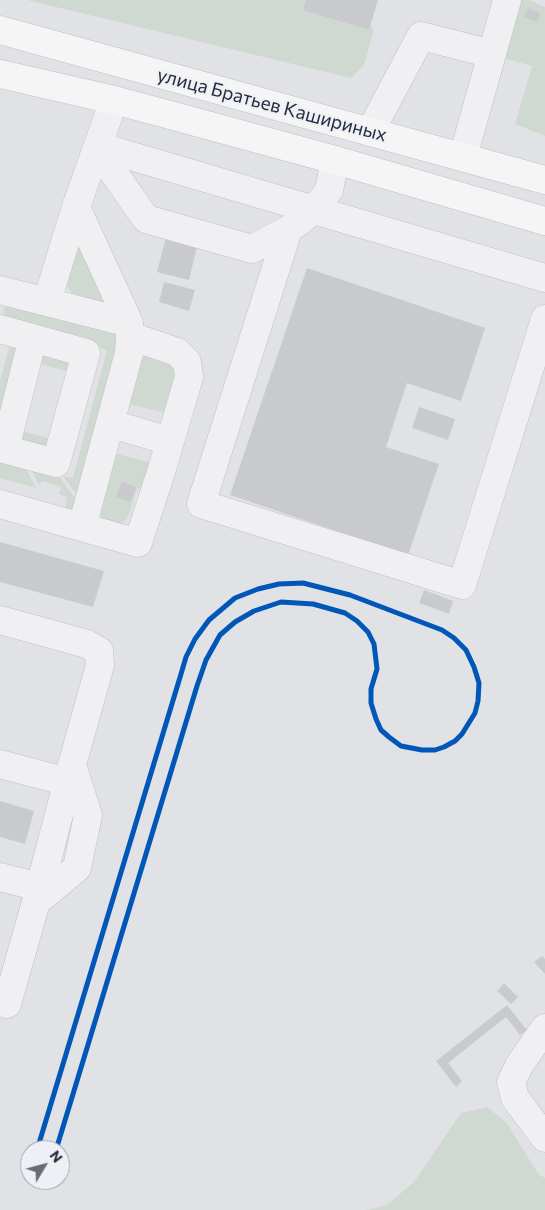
<!DOCTYPE html>
<html>
<head>
<meta charset="utf-8">
<style>
	body { margin:0 }
	#map { position:relative; width:545px; height:1210px; overflow:hidden; background:#e1e2e6; font-family:Commissioner,sans-serif }
	canvas { display:block }
	.north { position:absolute; left:20px; top:1140px; width:50px; height:50px; box-sizing:border-box; background:#eef0f6; border:1px solid #9ea2ad; border-radius:50%; rotate:53deg; font-size:14px; font-weight:700; line-height:20px; text-align:center; color:#272d3f }
	.north::after { content:''; display:block; margin:auto; width:18px; height:22px; background:#686c79; clip-path:polygon(50% 0,100% 100%,50% 72%,0 100%) }
</style>
</head>
<body>
<div id="map">
<canvas width="545" height="1210"></canvas>
<div class="north">N</div>
</div>
<script>
const g = document.querySelector('canvas').getContext('2d');
g.lineJoin = 'round';
function paint(path, color) {
  g.fillStyle = color;
  g.fill(path, 'evenodd');
}
function poly(rows) {
  const path = new Path2D();
  for (const r of rows) {
    path.moveTo(r[0], r[1]);
    for (let i = 2; i < r.length; i += 2) path.lineTo(r[i], r[i + 1]);
  }
  return path;
}
function strokePath(path, color, width, dash) {
  g.strokeStyle = color;
  g.lineWidth = width;
  g.lineCap = dash ? 'butt' : 'round';
  g.setLineDash(dash || []);
  g.stroke(path);
}
function write(font, color, halo, rows, align = 'center') {
  g.font = font + ' Commissioner,sans-serif';
  g.lineWidth = 4;
  g.setLineDash([]);
  g.textBaseline = 'middle';
  g.strokeStyle = halo;
  g.fillStyle = color;
  for (const [text, x, y, turn = 0] of rows) {
    g.save();
    g.translate(x, y);
    g.rotate((+turn || 0) * Math.PI / 180);
    g.textAlign = isNaN(turn) ? turn : align;
    if (halo) g.strokeText(text, 0, 0);
    g.fillText(text, 0, 0);
    g.restore();
  }
}
const green = poly([
	[27,0,312,0,365,16,374,30,364,65,351,78],
	[520,0,529,0,545,7,545,136,515,124,532,66,503,58],
	[81,232,117,310,75,297,67,286,66,282],
	[11,305,115,333,118,337,121,344,82,502,63,476,73,478,107,350,15,325,3,316,4,309,7,306],
	[12,344,17,345,0,425,0,381,9,347],
	[39,353,70,361,68,369,66,371,39,364],
	[149,355,179,365,171,414,123,403,142,356],
	[22,431,48,438,50,440,48,449,18,444],
	[110,452,156,464,144,490,137,488,130,512,125,520,121,524,106,523,98,511],
	[0,459,24,465,36,488,0,478],
	[29,466,58,475,80,505,72,511,64,511,67,497,59,494,61,487,42,481,39,485],
	[487,1107,506,1122,539,1175,545,1178,545,1210,366,1210,387,1205,414,1182,461,1113]
]);
const building = poly([
	[306,0,378,0,369,30,303,10],
	[528,8,540,13,537,22,524,17],
	[170,222,201,230,189,280,157,272],
	[307,268,485,328,461,401,407,383,386,447,439,464,408,555,230,495],
	[164,282,195,290,189,311,159,302],
	[419,407,455,419,448,440,412,428],
	[122,482,136,487,130,502,116,497],
	[0,542,104,571,93,607,0,582],
	[424,590,453,601,449,614,419,603],
	[0,801,34,811,25,844,0,837],
	[542,956,545,959,545,974,534,962],
	[504,983,518,997,511,1004,497,991],
	[507,1005,527,1030,520,1035,506,1017,448,1063,462,1081,456,1087,436,1061]
]);
const minor = poly([
	[370,132,421,36,492,54],
	[102,137,109,166,146,219,252,249,288,230,315,209,329,190,335,160],
	[104,148,545,278],
	[463,157,507,0],
	[76,207,129,323,130,336,129,353,82,527],
	[288,230,201,504,462,585,545,319],
	[0,290,129,323],
	[47,301,76,207,114,100],
	[0,329,86,353,56,463,0,448],
	[111,424,170,441],
	[5,449,33,338],
	[0,504,138,543,162,469,189,377,187,362,177,352,130,336],
	[0,620,87,644,99,651,100,665,72,765,36,902,7,1004,0,1002],
	[0,764,68,782],
	[0,877,40,887],
	[36,902,77,868,88,815,72,765],
	[545,1028,520,1064,511,1082,515,1098,545,1138]
]);
const major = poly([
	[0,30,545,180],
	[0,74,114,100,170,115,335,160,545,221]
]);
const cycleway = poly([
	[37,1150,181,674,186,657,195,639,209,620,235,598,258,589,279,584,303,583,350,595,442,630,454,638,466,650,474,667,479,683,478,701,475,713,462,734,455,741,444,747,435,750,422,750,401,746,389,737,381,730,376,719,371,703,371,689,377,669,374,644,368,632,357,621,345,613,313,604,281,602,254,611,235,622,220,635,206,660,197,686,56,1150]
]);
const streetNames = [
	["улица Братьев Кашириных",272,105,15]
];
paint(green, '#d0d9d1');
paint(building, '#c9cace');
strokePath(minor, '#bfc0c4', 29);
strokePath(major, '#bdbfc4', 29);
strokePath(minor, '#f0f0f2', 28);
strokePath(major, '#f5f5f6', 28);
strokePath(cycleway, '#0057b8', 5);
write('19px', '#272d3f', '#eef0f6', streetNames);
</script>
</body>
</html>
